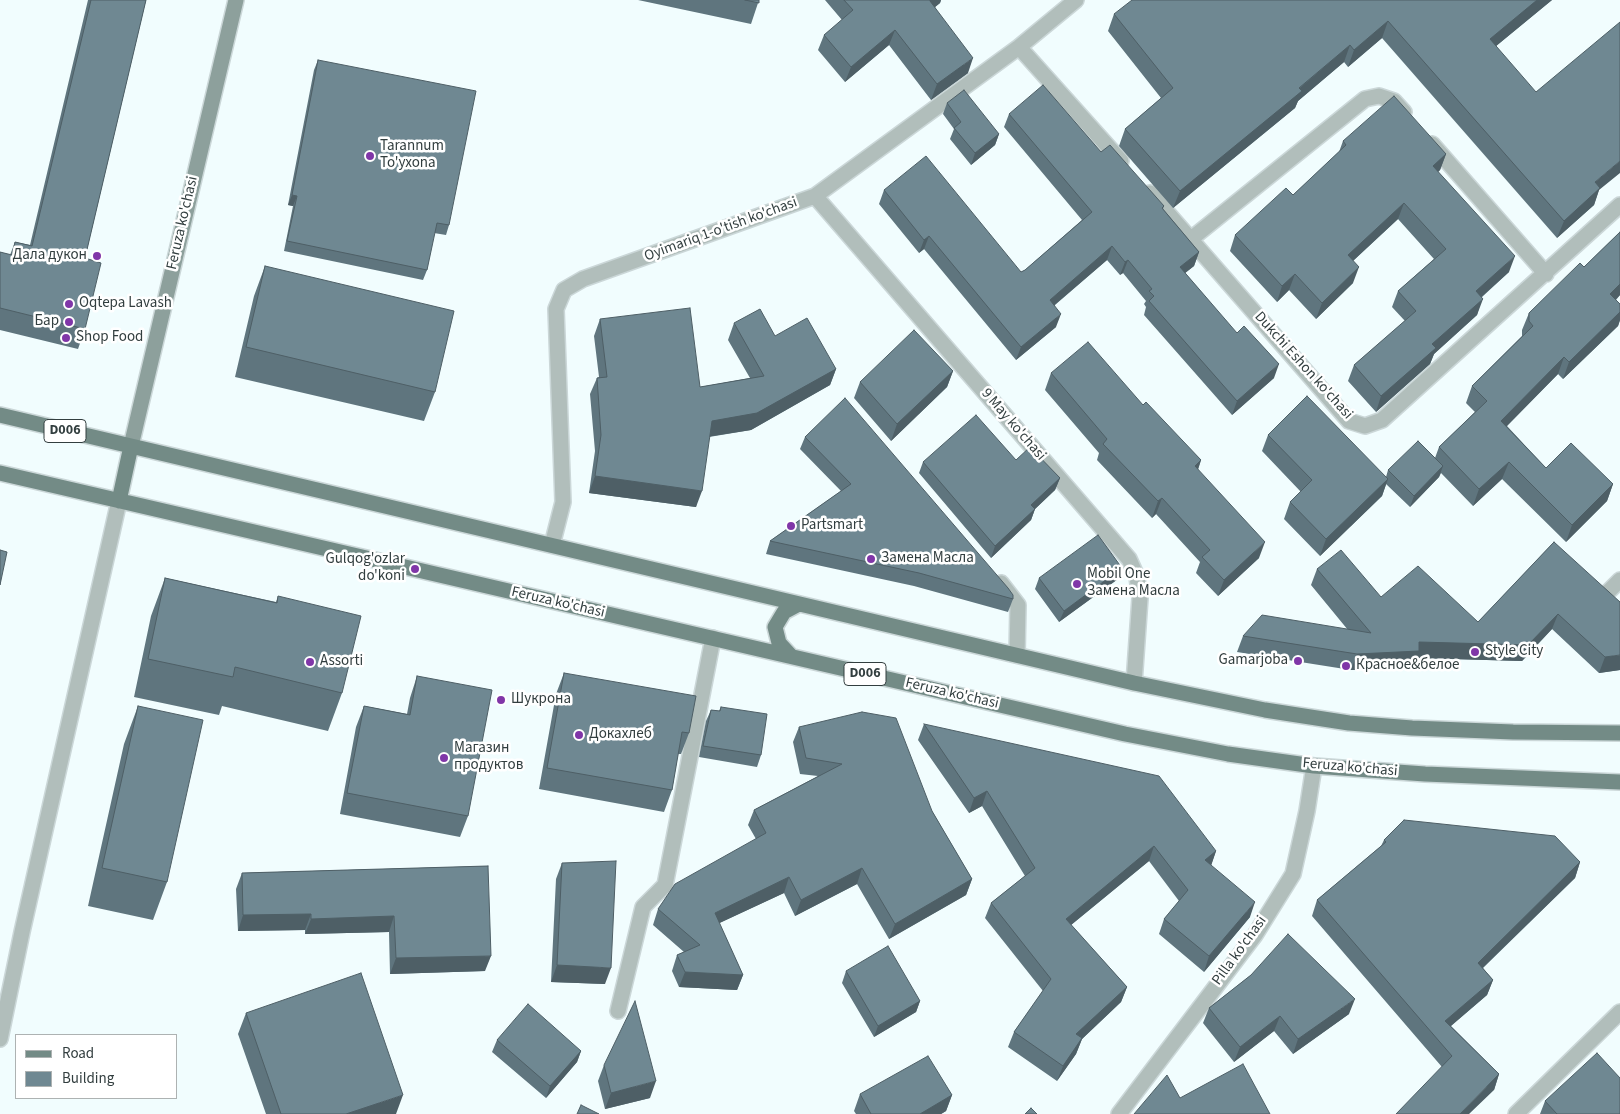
<!DOCTYPE html>
<html>
<head>
<meta charset="utf-8">
<style>
	body { margin:0 }
	#map { position:relative; width:1620px; height:1114px; overflow:hidden; background:#f1fdfe; font-family:"Source Sans 3",sans-serif }
	canvas { display:block }
	.legend { position:absolute; left:15px; top:1034px; width:162px; height:65px; box-sizing:border-box; background:#fff; border:1px solid #adb2b2; margin:0; padding:6px 9px; list-style:none; font-size:15px; color:#323e3f }
	.legend li { display:flex; align-items:center; gap:10px; height:25px }
	.legend b { width:25px; border:1px solid #adb2b2 }
</style>
</head>
<body>
<div id="map">
<canvas width="1620" height="1114"></canvas>
<ul class="legend">
<li><b style="height:6px;background:#738b86"></b>Road</li>
<li><b style="height:14px;background:#6f8892"></b>Building</li>
</ul>
</div>
<script>
const g = document.querySelector('canvas').getContext('2d');
g.lineJoin = 'round';
function poly(rows) {
  const path = new Path2D();
  for (const r of rows) {
    path.moveTo(r[0], r[1]);
    for (let i = 2; i < r.length; i += 2) path.lineTo(r[i], r[i + 1]);
  }
  return path;
}
function strokePath(path, color, width, dash) {
  g.strokeStyle = color;
  g.lineWidth = width;
  g.lineCap = dash ? 'butt' : 'round';
  g.setLineDash(dash || []);
  g.stroke(path);
}
function paint(path, color) {
  g.fillStyle = color;
  g.fill(path, 'evenodd');
}
function write(font, color, halo, rows, align = 'center') {
  g.font = font + ' "Source Sans 3",sans-serif';
  g.lineWidth = 5;
  g.setLineDash([]);
  g.textBaseline = 'middle';
  g.strokeStyle = halo;
  g.fillStyle = color;
  for (const [text, x, y, turn = 0] of rows) {
    g.save();
    g.translate(x, y);
    g.rotate((+turn || 0) * Math.PI / 180);
    g.textAlign = isNaN(turn) ? turn : align;
    if (halo) g.strokeText(text, 0, 0);
    g.fillText(text, 0, 0);
    g.restore();
  }
}
const street = poly([
	[1019,47,1121,161],
	[1432,144,1546,274],
	[1150,193,1349,421,1365,426,1382,420,1620,205],
	[815,196,1129,559,1137,577,1140,598,1134,683],
	[1191,239,1365,99,1379,96,1394,101,1404,112],
	[552,545,563,502,556,309,564,290,583,279,815,196,1019,47,1076,0],
	[1001,583,1018,605,1017,655],
	[1607,593,1620,580],
	[618,1011,643,907,665,885,713,638],
	[0,1039,22,932,119,501],
	[1119,1114,1255,935,1293,874,1307,811,1314,766],
	[1516,1114,1620,1012]
]);
const secondary = poly([
	[131,446,236,0]
]);
const primary = poly([
	[0,415,1134,683,1265,710,1349,723,1412,728,1513,732,1620,733],
	[0,473,1125,734,1228,754,1314,766,1425,774,1620,782],
	[119,501,131,446],
	[791,656,779,643,775,627,784,612,799,604]
]);
const wall = poly([
	[88,0,146,0,85,258,85,329,78,349,0,330,0,252,10,255,15,242,30,245],
	[638,0,759,0,751,24],
	[825,0,941,0,940,3,935,7,968,73,931,100,889,45,845,82,818,50,824,35,842,20],
	[1552,0,1496,46,1599,190,1594,205,1557,238,1382,38,1348,67,1344,62,1298,101,1295,108,1173,208,1119,146,1125,129,1161,98,1108,31,1114,14],
	[318,60,449,225,446,235,434,233,427,270,423,280,284,251,293,206,288,205,314,70],
	[947,103,999,134,995,145,971,165,950,139,954,129,943,114],
	[1009,114,1101,152,1164,206,1163,209,1199,252,1194,266,1185,273,1274,378,1232,415,1144,315,1146,307,1144,304,1146,301,1123,273,1120,275,1107,260,1055,305,1056,327,1016,360,924,249,919,253,879,204,884,190,1021,272,1025,270,1082,220,1004,127],
	[1343,141,1446,154,1440,170,1438,172,1509,272,1482,297,1477,315,1434,354,1430,364,1376,412,1348,381,1354,365,1405,321,1392,307,1398,291,1434,259,1398,219,1353,261,1353,283,1316,319,1289,290,1277,302,1230,251,1235,235,1293,195,1339,152],
	[1620,232,1620,295,1616,300,1620,304,1620,320,1618,326,1563,379,1558,374,1507,426,1546,468,1613,484,1607,501,1566,542,1502,479,1473,506,1441,473,1439,477,1410,507,1386,484,1382,496,1320,556,1284,519,1290,502,1301,492,1262,451,1268,435,1386,477,1388,470,1435,458,1439,447,1475,412,1466,403,1472,386,1522,336,1522,330,1529,313,1584,267],
	[265,266,435,392,424,421,235,377,254,296],
	[600,319,700,387,750,378,728,340,734,323,775,336,836,369,830,385,751,430,709,437,696,507,589,493,595,451,590,394,597,378,599,377,594,336],
	[953,371,947,387,891,441,854,398,860,382],
	[1051,373,1143,405,1201,460,1198,470,1259,558,1218,596,1196,573,1200,562,1156,514,1152,518,1097,460,1099,453,1045,390],
	[805,437,1013,599,1008,612,914,586,766,554,770,541,841,491,800,449],
	[1016,460,1060,478,1055,490,1035,509,1031,520,991,558,919,473,923,462],
	[1554,542,1620,670,1599,673,1552,629,1522,661,1416,658,1413,667,1351,670,1237,652,1243,636,1348,630,1311,585,1317,569,1381,597,1478,622],
	[1122,568,1118,579,1059,622,1035,589,1039,578],
	[165,578,276,602,278,596,342,693,328,731,222,706,219,715,134,697,151,616],
	[564,673,689,733,681,754,678,754,672,790,664,812,539,789,556,694],
	[417,676,468,816,460,837,340,814,356,727,364,706,407,714,410,698],
	[138,706,167,882,153,920,88,906,124,744],
	[721,707,761,755,757,767,699,757,706,721,711,710,719,711],
	[924,724,1216,851,1211,865,1250,917,1204,972,1159,934,1164,919,1179,901,1149,861,1071,925,1127,987,1121,1002,1082,1039,1076,1054,1057,1081,1008,1047,1014,1032,1043,991,985,918,991,903,1025,876,982,806,969,813,918,740],
	[799,727,932,811,972,879,966,895,889,939,857,884,795,916,784,893,719,923,743,975,737,990,679,987,672,971,677,955,684,952,653,925,658,909,756,839,748,825,754,810,818,776,800,774,793,742],
	[1384,840,1580,862,1575,878,1483,968,1493,980,1487,995,1451,1026,1499,1074,1494,1090,1442,1067,1312,916,1317,900,1381,846],
	[562,863,605,984,551,982,556,879],
	[488,866,485,971,390,974,389,932,305,934,305,930,238,931,236,889,242,873],
	[846,971,920,1001,916,1012,874,1037,842,983],
	[1251,975,1349,1014,1293,1054,1274,1031,1234,1062,1203,1023,1209,1008],
	[246,1013,396,1114,266,1114,238,1034],
	[497,1040,581,1051,577,1062,546,1098,492,1052],
	[604,1065,650,1098,605,1109,598,1081],
	[860,1094,952,1095,946,1111,941,1114,856,1114,854,1111],
	[1545,1101,1620,1114,1540,1114]
]);
const shadedWall = poly([
	[930,0,941,0,940,3,924,16],
	[1537,0,1552,0,1484,56,1490,39],
	[1388,21,1382,38,1348,67,1354,50],
	[895,30,889,45,845,82,851,67],
	[1350,45,1344,62,1298,101,1295,108,1173,208,1180,191],
	[973,58,968,73,931,100,937,84],
	[999,134,995,145,971,165,975,153],
	[1446,154,1440,170,1427,182,1433,166],
	[1620,161,1620,173,1599,190,1594,205,1557,238,1564,221,1595,182],
	[292,195,297,196,293,206,288,205],
	[1404,203,1398,219,1342,271,1348,255],
	[929,236,924,249,919,253,924,240],
	[1112,246,1107,260,1045,313,1050,300],
	[1199,252,1194,266,1175,281,1180,267],
	[1515,256,1509,272,1470,307,1476,291],
	[1128,260,1123,273,1120,275,1125,262],
	[1359,267,1353,283,1316,319,1322,303],
	[1295,274,1289,290,1277,302,1282,286],
	[1620,284,1620,295,1604,311,1610,294],
	[1483,299,1477,315,1434,354,1430,364,1376,412,1381,396,1432,344],
	[1620,312,1620,320,1618,326,1563,379,1569,362],
	[1061,314,1056,327,1016,360,1021,347],
	[1564,357,1558,374,1495,438,1501,421],
	[1279,364,1274,378,1232,415,1237,401],
	[836,369,830,385,751,430,706,437,712,421],
	[953,371,947,387,891,441,897,424],
	[1201,460,1195,477,1195,466],
	[1509,462,1502,479,1473,506,1479,489],
	[1443,466,1439,477,1410,507,1414,496],
	[595,476,702,491,696,507,589,493],
	[1060,478,1055,490,1035,509,1031,520,991,558,995,546,1031,505],
	[1388,479,1382,496,1320,556,1326,539],
	[1613,484,1607,501,1566,542,1572,525],
	[1162,498,1156,514,1152,518,1158,501],
	[1265,542,1259,558,1218,596,1224,580],
	[1122,568,1118,579,1059,622,1064,611],
	[1558,614,1552,629,1522,661,1416,658,1413,667,1351,670,1357,654],
	[1620,655,1620,670,1599,673,1605,657],
	[987,791,982,806,969,813,974,798],
	[1154,846,1149,861,1060,934,1066,919],
	[1216,851,1211,866,1205,860],
	[1580,862,1575,878,1472,978,1478,963],
	[862,868,857,884,795,916,801,900],
	[789,877,784,893,709,928,715,913],
	[972,879,966,895,889,939,895,924],
	[1255,902,1250,917,1204,972,1209,956],
	[311,914,305,930,238,931,243,915],
	[394,916,389,932,305,934,311,919],
	[491,956,485,971,390,974,396,958],
	[557,965,611,968,605,984,551,982],
	[685,972,743,975,737,990,679,987],
	[1493,980,1487,995,1439,1036,1445,1021],
	[1127,987,1121,1002,1082,1039,1076,1054,1057,1081,1076,1034],
	[1355,999,1349,1014,1293,1054,1298,1039],
	[920,1001,916,1012,874,1037,878,1026],
	[1280,1016,1274,1031,1234,1062,1240,1047],
	[581,1051,577,1062,546,1098,550,1086],
	[1499,1074,1494,1090,1469,1114,1460,1114],
	[656,1081,650,1098,605,1109,611,1093],
	[403,1095,396,1114,346,1114],
	[952,1095,946,1111,941,1114,920,1114]
]);
const building = poly([
	[91,0,146,0,85,258,101,263,85,329,0,308,0,252,12,255,15,242,32,246,91,0],
	[745,0,759,0,759,3,745,0],
	[844,0,930,0,930,1,973,58,937,84,895,30,851,67,824,35,853,10,844,0],
	[1132,0,1537,0,1490,39,1536,92,1620,22,1620,161,1595,182,1600,188,1564,221,1388,21,1354,50,1350,45,1299,88,1302,91,1180,191,1125,129,1173,88,1114,14,1132,0],
	[318,60,476,91,449,225,437,223,427,270,287,241,297,196,292,195,318,60],
	[1043,85,1101,152,1110,145,1164,206,1162,208,1199,252,1180,267,1237,333,1244,326,1279,364,1237,401,1149,301,1154,296,1149,291,1152,289,1128,260,1125,262,1112,246,1050,300,1061,314,1021,347,929,236,924,240,884,190,926,156,1021,272,1025,270,1092,212,1009,114,1043,85],
	[964,90,999,134,975,153,954,128,961,122,947,103,964,90],
	[1394,96,1446,154,1433,166,1515,256,1476,291,1483,299,1432,344,1436,348,1381,396,1354,365,1416,311,1398,291,1446,249,1404,203,1348,255,1359,267,1322,303,1295,274,1282,286,1235,235,1286,188,1293,195,1346,145,1343,141,1394,96],
	[1620,232,1620,284,1610,294,1620,304,1620,312,1569,362,1564,357,1501,421,1546,468,1571,443,1613,484,1572,525,1509,462,1479,489,1439,447,1487,401,1472,386,1533,326,1529,321,1529,313,1580,263,1584,267,1620,232],
	[265,266,454,311,435,392,246,347,265,266],
	[690,308,700,387,764,376,734,323,760,309,775,336,807,318,836,369,757,413,712,421,702,491,595,476,601,435,597,378,607,377,600,319,690,308],
	[914,330,953,371,897,424,860,382,914,330],
	[1088,342,1143,405,1146,402,1201,460,1195,466,1265,542,1224,580,1202,557,1210,550,1162,498,1158,501,1103,444,1107,439,1051,373,1088,342],
	[1307,396,1388,479,1326,539,1290,502,1312,480,1268,435,1307,396],
	[845,398,1008,588,1013,595,1013,599,919,573,770,541,851,484,805,437,845,398],
	[976,415,1016,460,1030,447,1060,478,1031,505,1035,509,995,546,923,462,976,415],
	[1418,441,1443,466,1414,496,1388,470,1418,441],
	[1098,535,1122,568,1064,611,1039,578,1098,535],
	[1554,542,1620,602,1620,655,1605,657,1558,614,1528,645,1419,642,1419,651,1357,654,1243,636,1262,615,1371,633,1317,569,1341,550,1381,597,1418,566,1478,622,1554,542],
	[0,550,7,552,0,585,0,550],
	[165,578,277,603,278,596,361,616,342,693,235,667,233,677,148,659,165,578],
	[564,673,696,696,689,733,682,732,672,790,547,768,564,673],
	[417,676,492,690,468,816,347,793,364,706,410,715,417,676],
	[138,706,203,720,167,882,102,868,138,706],
	[721,707,767,714,761,755,703,746,711,710,720,711,721,707],
	[862,712,896,718,932,811,972,879,895,924,862,868,801,900,789,877,715,913,743,975,685,972,677,955,700,945,658,909,675,884,766,833,754,810,842,764,806,758,799,727,862,712],
	[924,724,1159,776,1216,851,1205,860,1255,902,1209,956,1164,919,1188,890,1154,846,1066,919,1127,987,1076,1034,1082,1038,1063,1066,1014,1032,1051,979,991,903,1035,868,987,791,974,798,924,724],
	[1404,820,1555,836,1580,862,1478,963,1493,980,1445,1021,1499,1074,1460,1114,1396,1114,1452,1056,1317,900,1386,842,1384,840,1404,820],
	[616,861,611,968,557,965,562,863,616,861],
	[488,866,491,956,396,958,394,916,311,919,311,914,243,915,242,873,488,866],
	[1288,934,1355,999,1298,1039,1280,1016,1240,1047,1209,1008,1251,975,1288,934],
	[888,946,920,1001,878,1026,846,971,888,946],
	[361,973,403,1095,346,1114,281,1114,246,1013,361,973],
	[635,1001,656,1081,611,1093,604,1065,635,1001],
	[528,1004,581,1051,550,1086,497,1040,528,1004],
	[1597,1053,1620,1078,1620,1114,1557,1114,1545,1101,1597,1053],
	[928,1056,952,1095,920,1114,871,1114,860,1094,928,1056],
	[1243,1064,1270,1114,1134,1114,1167,1075,1180,1098,1243,1064],
	[581,1105,599,1114,577,1114,581,1105],
	[1031,1108,1037,1114,1025,1114,1031,1108]
]);
const markers = [
	[370,156,5,"#8036a8"],
	[97,256,5,"#8036a8"],
	[69,304,5,"#8036a8"],
	[69,322,5,"#8036a8"],
	[66,338,5,"#8036a8"],
	[791,526,5,"#8036a8"],
	[871,559,5,"#8036a8"],
	[415,569,5,"#8036a8"],
	[1077,584,5,"#8036a8"],
	[1475,652,5,"#8036a8"],
	[1298,661,5,"#8036a8"],
	[310,662,5,"#8036a8"],
	[1346,666,5,"#8036a8"],
	[501,700,5,"#8036a8"],
	[579,735,5,"#8036a8"],
	[444,758,5,"#8036a8"]
];
const shields = [
	[65,431,42],
	[865,674,42]
];
const shieldNames = [
	["D006",65,431],
	["D006",865,674]
];
const poiNames = [
	["Tarannum",380,147],
	["To'yxona",380,164],
	["Дала дукон",87,256,"right"],
	["Oqtepa Lavash",79,304],
	["Бар",59,322,"right"],
	["Shop Food",76,338],
	["Partsmart",801,526],
	["Замена Масла",881,559],
	["Gulqog'ozlar",405,560,"right"],
	["do'koni",405,577,"right"],
	["Mobil One",1087,575],
	["Замена Масла",1087,592],
	["Style City",1485,652],
	["Gamarjoba",1288,661,"right"],
	["Assorti",320,662],
	["Красное&белое",1356,666],
	["Шукрона",511,700],
	["Докахлеб",589,735],
	["Магазин",454,749],
	["продуктов",454,766]
];
const streetNames = [
	["Feruza ko'chasi",183,223,-77],
	["Oyimariq 1-o'tish ko'chasi",721,230,-20],
	["Dukchi Eshon ko'chasi",1303,366,48],
	["9 May ko'chasi",1013,425,49],
	["Feruza ko'chasi",558,603,13],
	["Feruza ko'chasi",952,694,13],
	["Feruza ko'chasi",1350,768,5],
	["Pilla ko'chasi",1240,951,-54]
];
strokePath(street, '#cbd7d8', 18);
strokePath(secondary, '#cbd7d8', 18);
strokePath(primary, '#cbd7d8', 18);
strokePath(street, '#b1bebb', 15);
strokePath(secondary, '#8da09c', 15);
strokePath(primary, '#738b86', 15);
paint(wall, '#5f757e');
paint(shadedWall, '#4e5f66');
paint(building, '#6f8892');
strokePath(building, '#4e5f66', 1);
for (const [x, y, r, color] of markers) {
  const dot = new Path2D();
  dot.arc(x, y, r, 0, 2 * Math.PI);
  g.fillStyle = color;
  g.fill(dot);
  strokePath(dot, '#fff', 2);
}
for (const [x, y, w] of shields) {
  const box = new Path2D();
  box.roundRect(x - w / 2, y - 11.5, w, 23, 4);
  g.fillStyle = '#fff';
  g.fill(box);
  strokePath(box, '#323e3f', 1);
}
write('bold 14px', '#323e3f', null, shieldNames);
write('15px', '#323e3f', '#fff', poiNames, 'left');
write('15px', '#323e3f', '#fff', streetNames);
</script>
</body>
</html>
